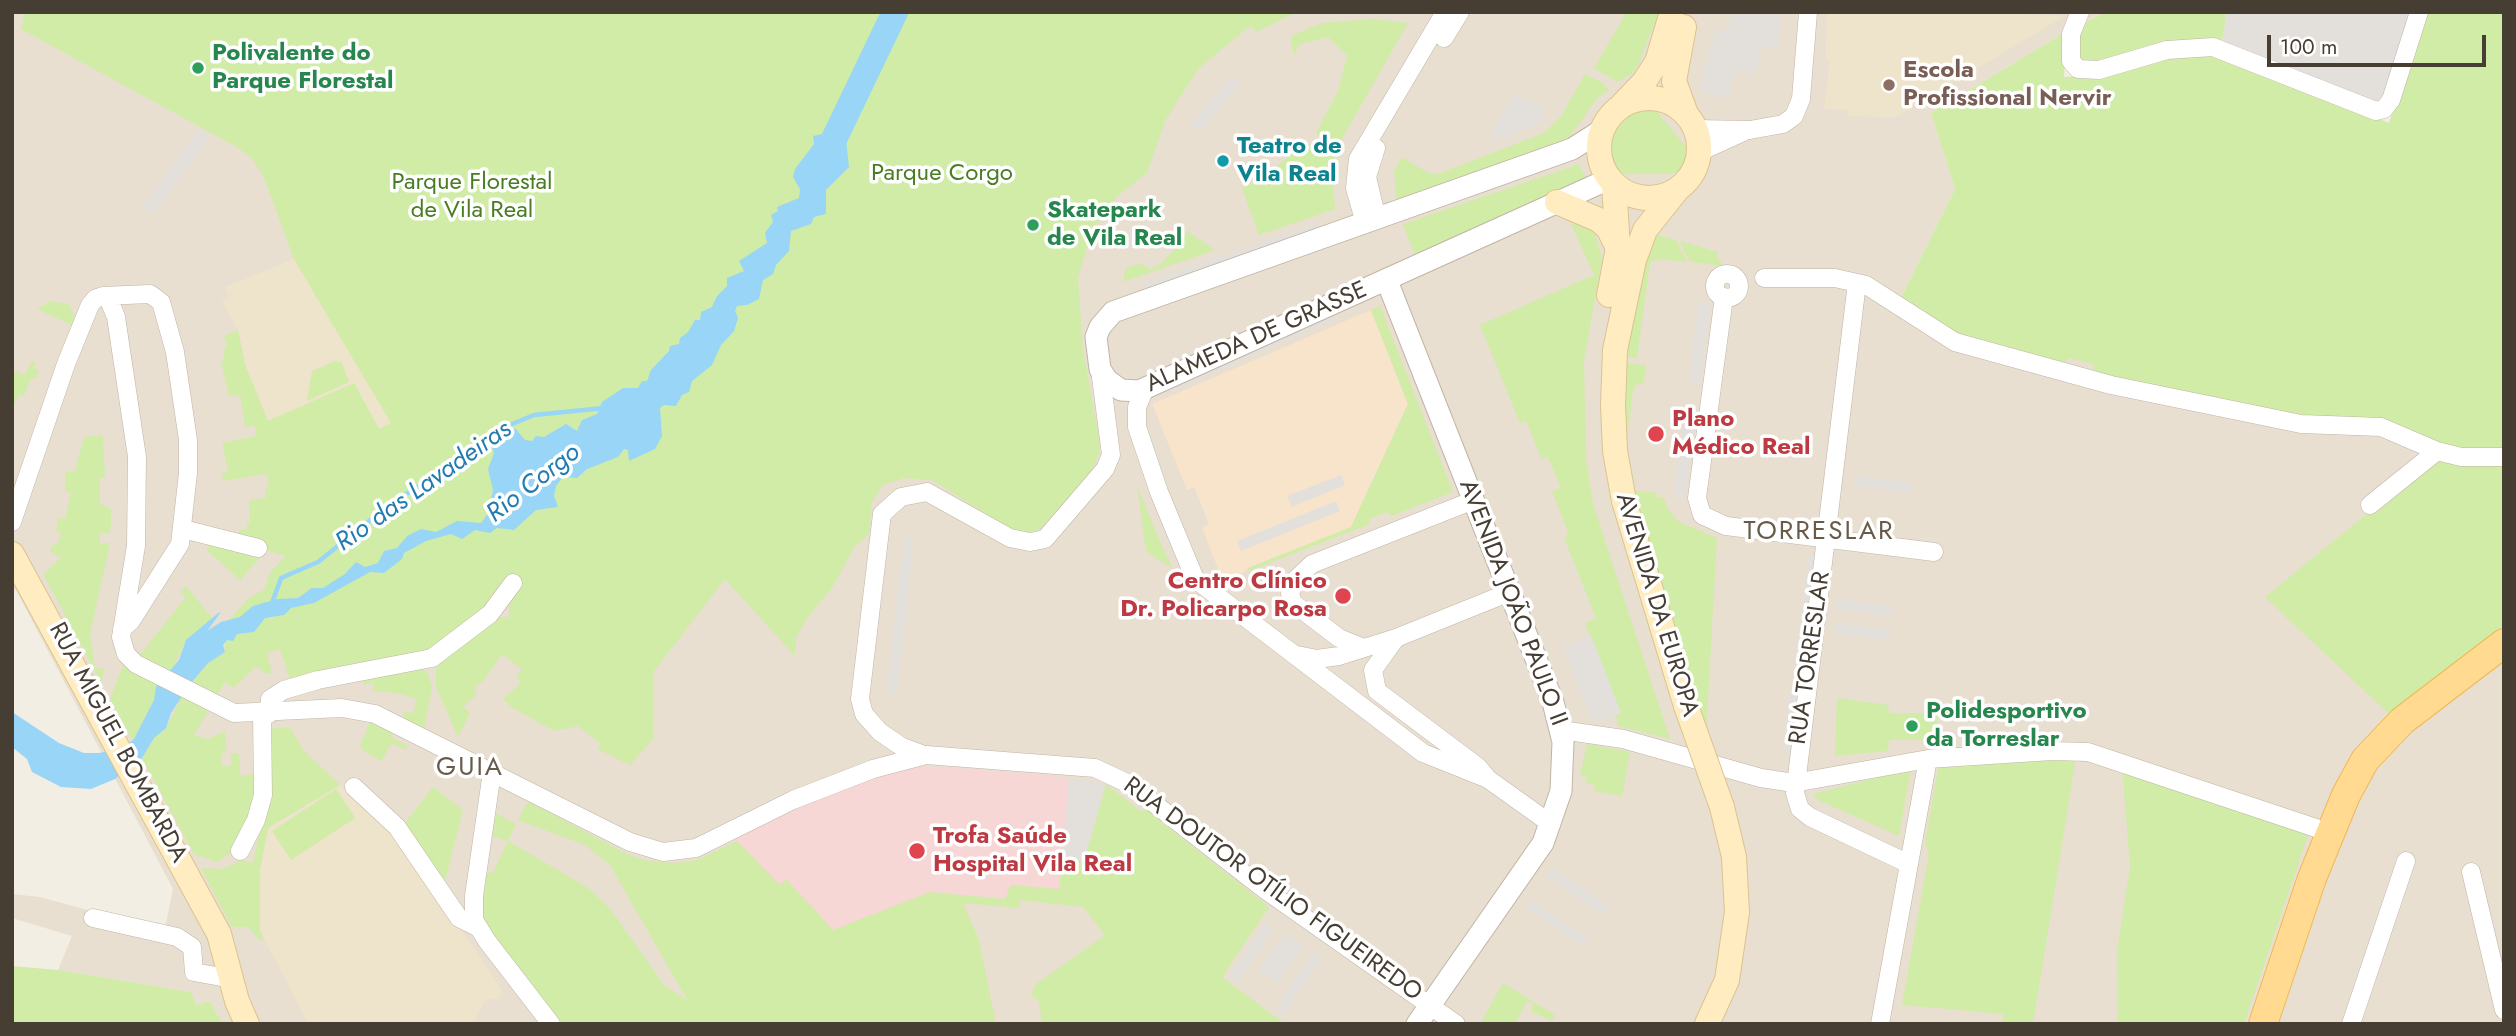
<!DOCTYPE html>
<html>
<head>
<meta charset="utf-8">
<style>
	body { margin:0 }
	#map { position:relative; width:2516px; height:1036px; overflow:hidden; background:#f3eee3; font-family:Jost,sans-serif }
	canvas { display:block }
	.frame { position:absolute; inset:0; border:14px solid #463d33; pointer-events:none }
	.scale { position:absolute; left:2267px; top:35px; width:219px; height:32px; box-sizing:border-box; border:4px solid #463d33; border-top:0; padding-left:9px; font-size:21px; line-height:24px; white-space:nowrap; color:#463d33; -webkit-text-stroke:5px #fff; paint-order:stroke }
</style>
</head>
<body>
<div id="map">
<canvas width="2516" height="1036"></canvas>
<div class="frame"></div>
<div class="scale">100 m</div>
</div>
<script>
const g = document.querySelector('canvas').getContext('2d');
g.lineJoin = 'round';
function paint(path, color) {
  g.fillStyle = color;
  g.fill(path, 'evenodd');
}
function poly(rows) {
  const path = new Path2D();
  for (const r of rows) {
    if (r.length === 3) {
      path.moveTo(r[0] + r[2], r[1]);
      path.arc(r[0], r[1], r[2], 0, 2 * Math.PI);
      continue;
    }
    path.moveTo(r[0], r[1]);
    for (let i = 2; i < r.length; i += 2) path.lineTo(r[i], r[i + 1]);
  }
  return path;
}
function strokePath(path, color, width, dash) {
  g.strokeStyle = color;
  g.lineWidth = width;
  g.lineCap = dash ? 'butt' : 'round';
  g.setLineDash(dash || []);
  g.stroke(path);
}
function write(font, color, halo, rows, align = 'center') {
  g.font = font + ' Jost,sans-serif';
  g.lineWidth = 7;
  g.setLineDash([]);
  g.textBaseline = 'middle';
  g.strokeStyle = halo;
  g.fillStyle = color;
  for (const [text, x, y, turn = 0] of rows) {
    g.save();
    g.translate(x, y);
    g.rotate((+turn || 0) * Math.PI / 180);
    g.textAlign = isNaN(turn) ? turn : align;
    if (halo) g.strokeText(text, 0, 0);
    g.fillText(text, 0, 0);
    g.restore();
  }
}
const residential = poly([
	[12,12,2106,12,2067,31,1931,113,1955,189,1901,298,2105,205,2504,342,2504,1024,223,1024,210,1001,196,1005,190,992,58,970,72,936,12,918,12,894,40,897,91,911,161,924,165,928,173,889,16,590,12,589]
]);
const commercial = poly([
	[1371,310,1408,404,1351,528,1248,568,1237,577,1233,590,1220,574,1202,528,1209,524,1194,487,1187,490,1152,404]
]);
const education = poly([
	[1827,12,1990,12,2065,16,1896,117,1875,117,1848,116,1848,109,1824,109,1830,60,1825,60],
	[294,259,366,378,391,423,379,429,289,412,267,421,245,365,238,330,222,301,229,297,225,287],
	[340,785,372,810,406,846,502,990,499,999,486,999,473,1024,308,1024,260,931,260,869,268,828]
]);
const medical = poly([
	[919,766,1041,774,1106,784,1065,905,938,892,833,930,786,880,780,886,733,837,763,821,869,778]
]);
const green = poly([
	[25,12,1297,12,1256,32,1252,26,1246,29,1198,69,1166,119,1147,173,1115,198,1091,234,1078,278,1083,350,1099,438,1099,454,1090,474,1041,528,1030,534,1012,530,932,480,904,478,883,485,872,502,869,534,854,547,834,585,808,617,796,637,795,656,725,579,654,671,653,739,630,765,598,749,600,743,578,726,554,731,511,707,503,699,521,683,516,677,522,669,502,654,483,681,474,688,477,694,463,707,470,713,458,737,436,687,436,665,490,617,509,617,509,605,500,597,430,653,291,683,280,649,267,653,272,672,266,674,256,666,233,688,225,682,216,696,191,683,208,663,224,652,229,620,249,598,265,589,269,574,285,556,239,541,239,530,247,529,247,523,250,523,249,500,266,498,265,488,269,487,267,474,223,481,222,473,228,472,222,443,256,436,255,426,245,427,240,395,229,396,221,361,225,360,223,350,227,348,224,336,238,330,245,365,268,421,354,383,379,429,391,423,294,259,263,175,251,157,235,146,21,29],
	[1627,12,1659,12,1638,65,1632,74,1617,82,1594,68],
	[2106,12,2227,12,2222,43,2107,62,2079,61,2076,27],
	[2424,12,2504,12,2504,451,2467,450,2343,419,2264,410,2095,375,2093,364,2069,358,2060,366,1971,342,1901,298,1955,189,1931,113,2067,31,2064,77,2100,75,2173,54,2226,56,2389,123],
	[1374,19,1408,23,1336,149,1332,170,1335,209,1259,235,1242,188,1267,175,1292,153,1295,157,1308,143,1322,155,1330,146,1316,133,1338,91,1347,55,1328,37,1298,45,1295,56,1291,46,1291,36,1322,23],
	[1585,74,1601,82,1609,90,1597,98,1572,134,1558,145,1398,202,1396,198,1394,170,1402,157,1430,174,1441,173,1544,133,1561,116],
	[1639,107,1654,108,1686,147,1686,159,1678,171,1672,174,1618,174,1610,164,1606,144,1613,124,1620,116],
	[1579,164,1588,182,1417,259,1403,224],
	[1571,224,1586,226,1595,233,1602,258,1584,361,1586,458,1593,504,1670,739,1618,726,1616,715,1621,713,1585,623,1596,618,1564,537,1569,535,1552,491,1561,488,1548,457,1542,459,1526,421,1520,423,1480,325,1594,275],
	[1187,231,1215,250,1123,282,1125,271,1130,266,1141,264,1151,269,1162,263,1179,245],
	[1650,233,1676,240,1687,262,1657,259,1650,263,1637,358,1622,357],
	[1679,241,1718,252,1717,257,1724,266,1690,262],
	[50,301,69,304,74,315,74,326,37,309],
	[1380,306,1453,492,1391,516,1388,512,1369,519,1370,524,1249,571,1248,568,1351,527,1408,404,1371,310],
	[32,361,36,363,34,368,39,371,36,379,31,378,24,396,19,394,12,411,12,376,15,371,25,375],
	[335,361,342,363,349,382,307,401,312,371],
	[1622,363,1646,365,1644,383,1636,385,1633,390,1625,454],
	[103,435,105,478,100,478,100,504,111,509,111,520,110,533,100,533,100,543,110,543,90,634,95,668,105,669,101,682,43,574,61,558,50,551,51,546,58,543,61,532,56,531,58,518,65,519,71,493,65,492,65,472,75,471,84,437],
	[2442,461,2472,466,2504,464,2504,626,2389,714,2265,597,2389,496,2434,462],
	[1137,485,1160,542,1173,569,1146,551],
	[1631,490,1657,493,1657,497,1664,498,1667,508,1679,522,1717,538,1706,734],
	[208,536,262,555,240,580,207,550],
	[186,586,212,618,186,640,171,672,140,655,186,597,180,592],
	[124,663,159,682,154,700,133,741,110,699],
	[422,669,428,673,432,687,424,729,402,719,405,711,413,714,417,699,397,693,373,691,374,682,364,685,364,681,342,680],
	[183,694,209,709,194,735,208,739,225,731,226,753,222,753,222,766,231,766,231,753,239,753,240,776,263,772,262,787,237,848,217,862,194,854,142,758,154,738,166,728],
	[1837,698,1888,705,1889,713,1937,713,1937,739,1889,740,1888,751,1835,756],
	[372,716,396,728,391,737,408,746,405,750,392,743,381,761,365,752,360,747],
	[290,727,303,750,340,785,268,828,260,869,260,930,263,939,260,941,248,927,232,927,201,868,223,869,237,862,244,853,242,860,253,863,266,801,265,729],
	[1587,744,1630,752,1622,796,1594,791,1595,785,1586,783,1587,777,1580,776],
	[2076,757,2033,1024,2002,1024,2003,1014,1902,1005,1929,854,1925,843,1939,764],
	[2122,766,2308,835,2244,1024,2118,1024,2117,952,2130,866],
	[1911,769,1899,836,1818,800,1813,794],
	[1106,784,1142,812,1145,809,1269,907,1222,977,1285,1024,1042,1024,1039,1001,1031,995,1035,985,1105,935,1083,907,1020,900,1019,908,963,903,979,940,996,1024,559,1024,527,977,493,938,483,914,482,890,488,872,493,873,508,841,493,836,496,813,516,824,508,841,587,887,611,910,664,985,688,1001,610,865,585,845,518,820,528,801,627,854,648,861,676,863,697,860,737,841,780,885,786,879,833,930,930,892,1005,899,1011,885,1059,889,1062,860,1084,860],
	[433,787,463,810,444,885,404,824],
	[336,789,355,818,291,860,272,831],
	[12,966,58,970,191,992,196,1005,210,1001,223,1024,12,1024],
	[1503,983,1555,1015,1552,1021,1530,1011,1534,1004,1527,1001,1515,1024,1480,1024]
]);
const parking = poly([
	[1732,12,1782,12,1777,49,1762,46,1755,74,1735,69,1728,99,1699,91,1716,29,1727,31],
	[2227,12,2415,12,2387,101,2376,108,2222,43],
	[1232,76,1241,85,1219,107,1201,132,1190,125],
	[1514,94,1545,109,1542,115,1544,120,1504,138,1501,133,1497,140,1490,136],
	[198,129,210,136,154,214,143,206],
	[1314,224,1325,233,1153,292,1142,283],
	[1698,302,1710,303,1700,383,1689,382],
	[1326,312,1334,319,1171,392,1162,385],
	[1685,409,1696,410,1685,498,1674,496],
	[1341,475,1345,485,1292,507,1287,496],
	[1857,476,1912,483,1911,493,1856,486],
	[1336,501,1340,511,1241,551,1237,541],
	[904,535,914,536,897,695,887,694],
	[1809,556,1820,557,1804,668,1794,667],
	[1837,599,1892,606,1891,616,1836,609],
	[1835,623,1890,630,1889,640,1834,633],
	[1591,635,1621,713,1593,724,1563,647],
	[1789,694,1800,695,1793,751,1782,750],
	[1069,778,1106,784,1084,861,1062,860],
	[1553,869,1609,906,1603,914,1547,877],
	[1532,900,1588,938,1583,946,1526,908],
	[1265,922,1274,928,1238,983,1228,977],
	[1284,934,1303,946,1278,983,1259,971],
	[1312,953,1321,959,1285,1014,1275,1009]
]);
const water = poly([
	[836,131,846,140,849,167,826,190,826,214,814,217,811,224,791,231,789,251,776,265,773,274,763,280,759,299,747,305,737,306,735,311,738,318,734,331,721,345,712,365,692,381,689,392,682,395,676,406,664,405,660,408,662,436,655,449,629,461,628,450,624,449,618,457,587,469,577,478,563,477,556,486,554,496,558,507,536,510,514,530,497,528,490,533,475,530,462,539,451,534,426,541,404,553,402,559,384,573,370,572,314,603,291,608,284,615,265,618,254,632,237,634,233,641,227,640,223,645,225,652,208,663,191,683,171,713,166,728,154,738,142,758,115,779,91,789,61,787,32,772,27,759,12,747,12,712,59,743,84,753,99,753,124,747,134,739,154,700,156,687,179,660,186,640,217,614,221,612,207,631,221,622,240,617,253,606,277,599,298,598,312,588,323,588,345,574,356,562,365,567,378,563,384,551,397,548,407,536,421,529,436,532,457,521,481,523,488,514,493,490,488,469,494,453,492,447,515,428,525,440,532,441,536,436,544,437,566,424,577,431,582,420,597,414,602,402,623,388,638,388,642,381,647,381,651,370,669,351,670,346,679,344,680,338,688,332,695,320,700,320,701,312,712,307,717,296,727,286,727,278,744,271,739,261,767,243,765,233,773,222,771,215,778,211,777,207,799,198,800,189,793,177,795,169,814,144,813,136]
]);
const stream = poly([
	[271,606,281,578,318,562,389,505,454,464,505,427,534,415,604,408]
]);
const river = poly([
	[823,162,895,12]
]);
const minor = poly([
	[2080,12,2071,34,2071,61,2078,69,2099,70,2167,50,2213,47,2376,111,2384,109,2391,100,2419,12],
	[1444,38,1460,12],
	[1695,129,1750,130,1783,124,1794,116,1801,99,1808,12],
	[1376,148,1367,177,1377,219],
	[1699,152,1743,132],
	[1365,223,1355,188,1358,159,1445,12],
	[1727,286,12],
	[1764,278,1835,278,1866,285,1955,342,2111,385,2301,424,2381,427,2437,451,2461,457,2504,457],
	[1857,283,1795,793,1800,809,1810,817,1909,864],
	[103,296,150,294,161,302,175,352,188,440,188,473,180,544,131,621,122,629],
	[1724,297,1697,498,1702,515,1726,526,1934,552],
	[1145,388,1137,407,1137,427,1159,492,1195,579,1423,753,1488,779],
	[2370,505,2437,451],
	[12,522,66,364,90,305,95,299,103,296,109,300,116,317,137,457,136,546,121,637,126,654,136,664,234,713,342,708,375,714,630,842,663,852,696,848,793,800,873,769,926,755,1095,768,1129,784,1264,889,1456,1024],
	[183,529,258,548],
	[1396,638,1373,670,1377,691,1478,767,1488,779,1551,824],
	[1364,648,1339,638,1293,603,1290,593,1296,579,1312,564,1474,500],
	[1297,655,1317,659,1339,656,1396,638,1510,592],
	[269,714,270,699,284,690,318,680,432,658,490,614,513,583],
	[1561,730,1623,739,1761,778,1794,783,1928,759,2052,751,2088,752,2331,833],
	[924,755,902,747,880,732,864,714,860,699,882,514,901,497,927,492,1010,538,1030,542,1045,539,1105,469,1111,455,1100,369],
	[492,772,474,896,474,920,487,941,551,1024],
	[354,787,397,827,459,918,477,927],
	[240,851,256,820,263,795,262,714],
	[2471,872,2504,1010],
	[93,918,177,937,192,947,194,972,232,979],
	[1880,1024,1928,759],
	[2351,1024,2406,861]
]);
const tertiary = poly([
	[1602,130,1572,149,1113,312,1100,327,1096,337,1100,369,1107,380,1121,390,1139,391,1609,179],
	[1387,281,1553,702,1563,742,1561,791,1543,843,1417,1024]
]);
const secondary = poly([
	[1684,27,1674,81,1686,114],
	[1649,148,50],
	[1622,105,1644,82,1657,62,1672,12],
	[1677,190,1645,230,1634,260,1615,350,1613,405,1615,451,1624,501,1686,706],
	[1557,202,1599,220,1608,228,1618,248],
	[1609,295,1618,248,1614,184],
	[12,554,219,934,237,1001,247,1024],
	[1707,1024,1727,980,1737,912,1734,857,1722,807]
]);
const primary = poly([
	[2263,1024,2312,878,2346,795,2365,760,2402,721,2504,643]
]);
const secondaryBridge = poly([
	[1686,706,1722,807]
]);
const markers = [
	[198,68,7,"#2e9e5b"],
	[1889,85,7,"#8d6e63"],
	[1223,161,7,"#0f9aa8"],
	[1033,225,7,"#2e9e5b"],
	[1656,434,9,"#e0444e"],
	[1343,596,9,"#e0444e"],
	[1912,726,7,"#2e9e5b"],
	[917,851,9,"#e0444e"]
];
const leisureNames = [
	["Polivalente do",212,54],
	["Parque Florestal",212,82],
	["Skatepark",1047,211],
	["de Vila Real",1047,239],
	["Polidesportivo",1926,712],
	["da Torreslar",1926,740]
];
const educationNames = [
	["Escola",1903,71],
	["Profissional Nervir",1903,99]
];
const cultureNames = [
	["Teatro de",1237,147],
	["Vila Real",1237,175]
];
const parkNames = [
	["Parque Corgo",942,174],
	["Parque Florestal",472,183],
	["de Vila Real",472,211]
];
const streetNames = [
	["ALAMEDA DE GRASSE",1257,338,-24],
	["AVENIDA JOÃO PAULO II",1512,603,69],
	["AVENIDA DA EUROPA",1656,605,73],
	["RUA TORRESLAR",1811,658,-82],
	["RUA MIGUEL BOMBARDA",117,743,62],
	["RUA DOUTOR OTÍLIO FIGUEIREDO",1272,890,36]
];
const healthNames = [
	["Plano",1672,420],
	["Médico Real",1672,448],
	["Centro Clínico",1327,582,"right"],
	["Dr. Policarpo Rosa",1327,610,"right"],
	["Trofa Saúde",933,837],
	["Hospital Vila Real",933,865]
];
const waterNames = [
	["Rio Corgo",534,484,-38],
	["Rio das Lavadeiras",424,487,-35]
];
const neighbourhoodNames = [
	["TORRESLAR",1819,533],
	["GUIA",470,769]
];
paint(residential, '#e8dfd0');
paint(commercial, '#f8e3cb');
paint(education, '#eee3cb');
paint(medical, '#f6d7d5');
paint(green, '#d0eca7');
paint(parking, '#e3e0dc');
paint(water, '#98d5f7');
strokePath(stream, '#98d5f7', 4.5);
strokePath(river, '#98d5f7', 26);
strokePath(minor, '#c0b5a5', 19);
strokePath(tertiary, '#c0b5a5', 23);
strokePath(secondary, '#dbc38f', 26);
strokePath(primary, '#efb955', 30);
strokePath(minor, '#fff', 18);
strokePath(tertiary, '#fff', 21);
strokePath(secondary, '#ffedc1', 24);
strokePath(primary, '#ffda90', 28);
strokePath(secondaryBridge, '#dbc38f', 26, []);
strokePath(secondaryBridge, '#ffedc1', 24);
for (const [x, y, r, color] of markers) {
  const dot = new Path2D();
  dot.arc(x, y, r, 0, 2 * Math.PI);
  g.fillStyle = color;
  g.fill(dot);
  strokePath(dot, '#fff', 2.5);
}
write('bold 24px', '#27864d', '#fff', leisureNames, 'left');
write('bold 24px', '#785e54', '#fff', educationNames, 'left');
write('bold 24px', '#0d838f', '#fff', cultureNames, 'left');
write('24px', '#487d21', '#fff', parkNames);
write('24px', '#463d33', '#fff', streetNames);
write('bold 24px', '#be3a42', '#fff', healthNames, 'left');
write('italic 26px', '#217cb2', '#fff', waterNames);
g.letterSpacing = '2px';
write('26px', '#695b49', '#fff', neighbourhoodNames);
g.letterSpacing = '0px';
</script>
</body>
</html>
